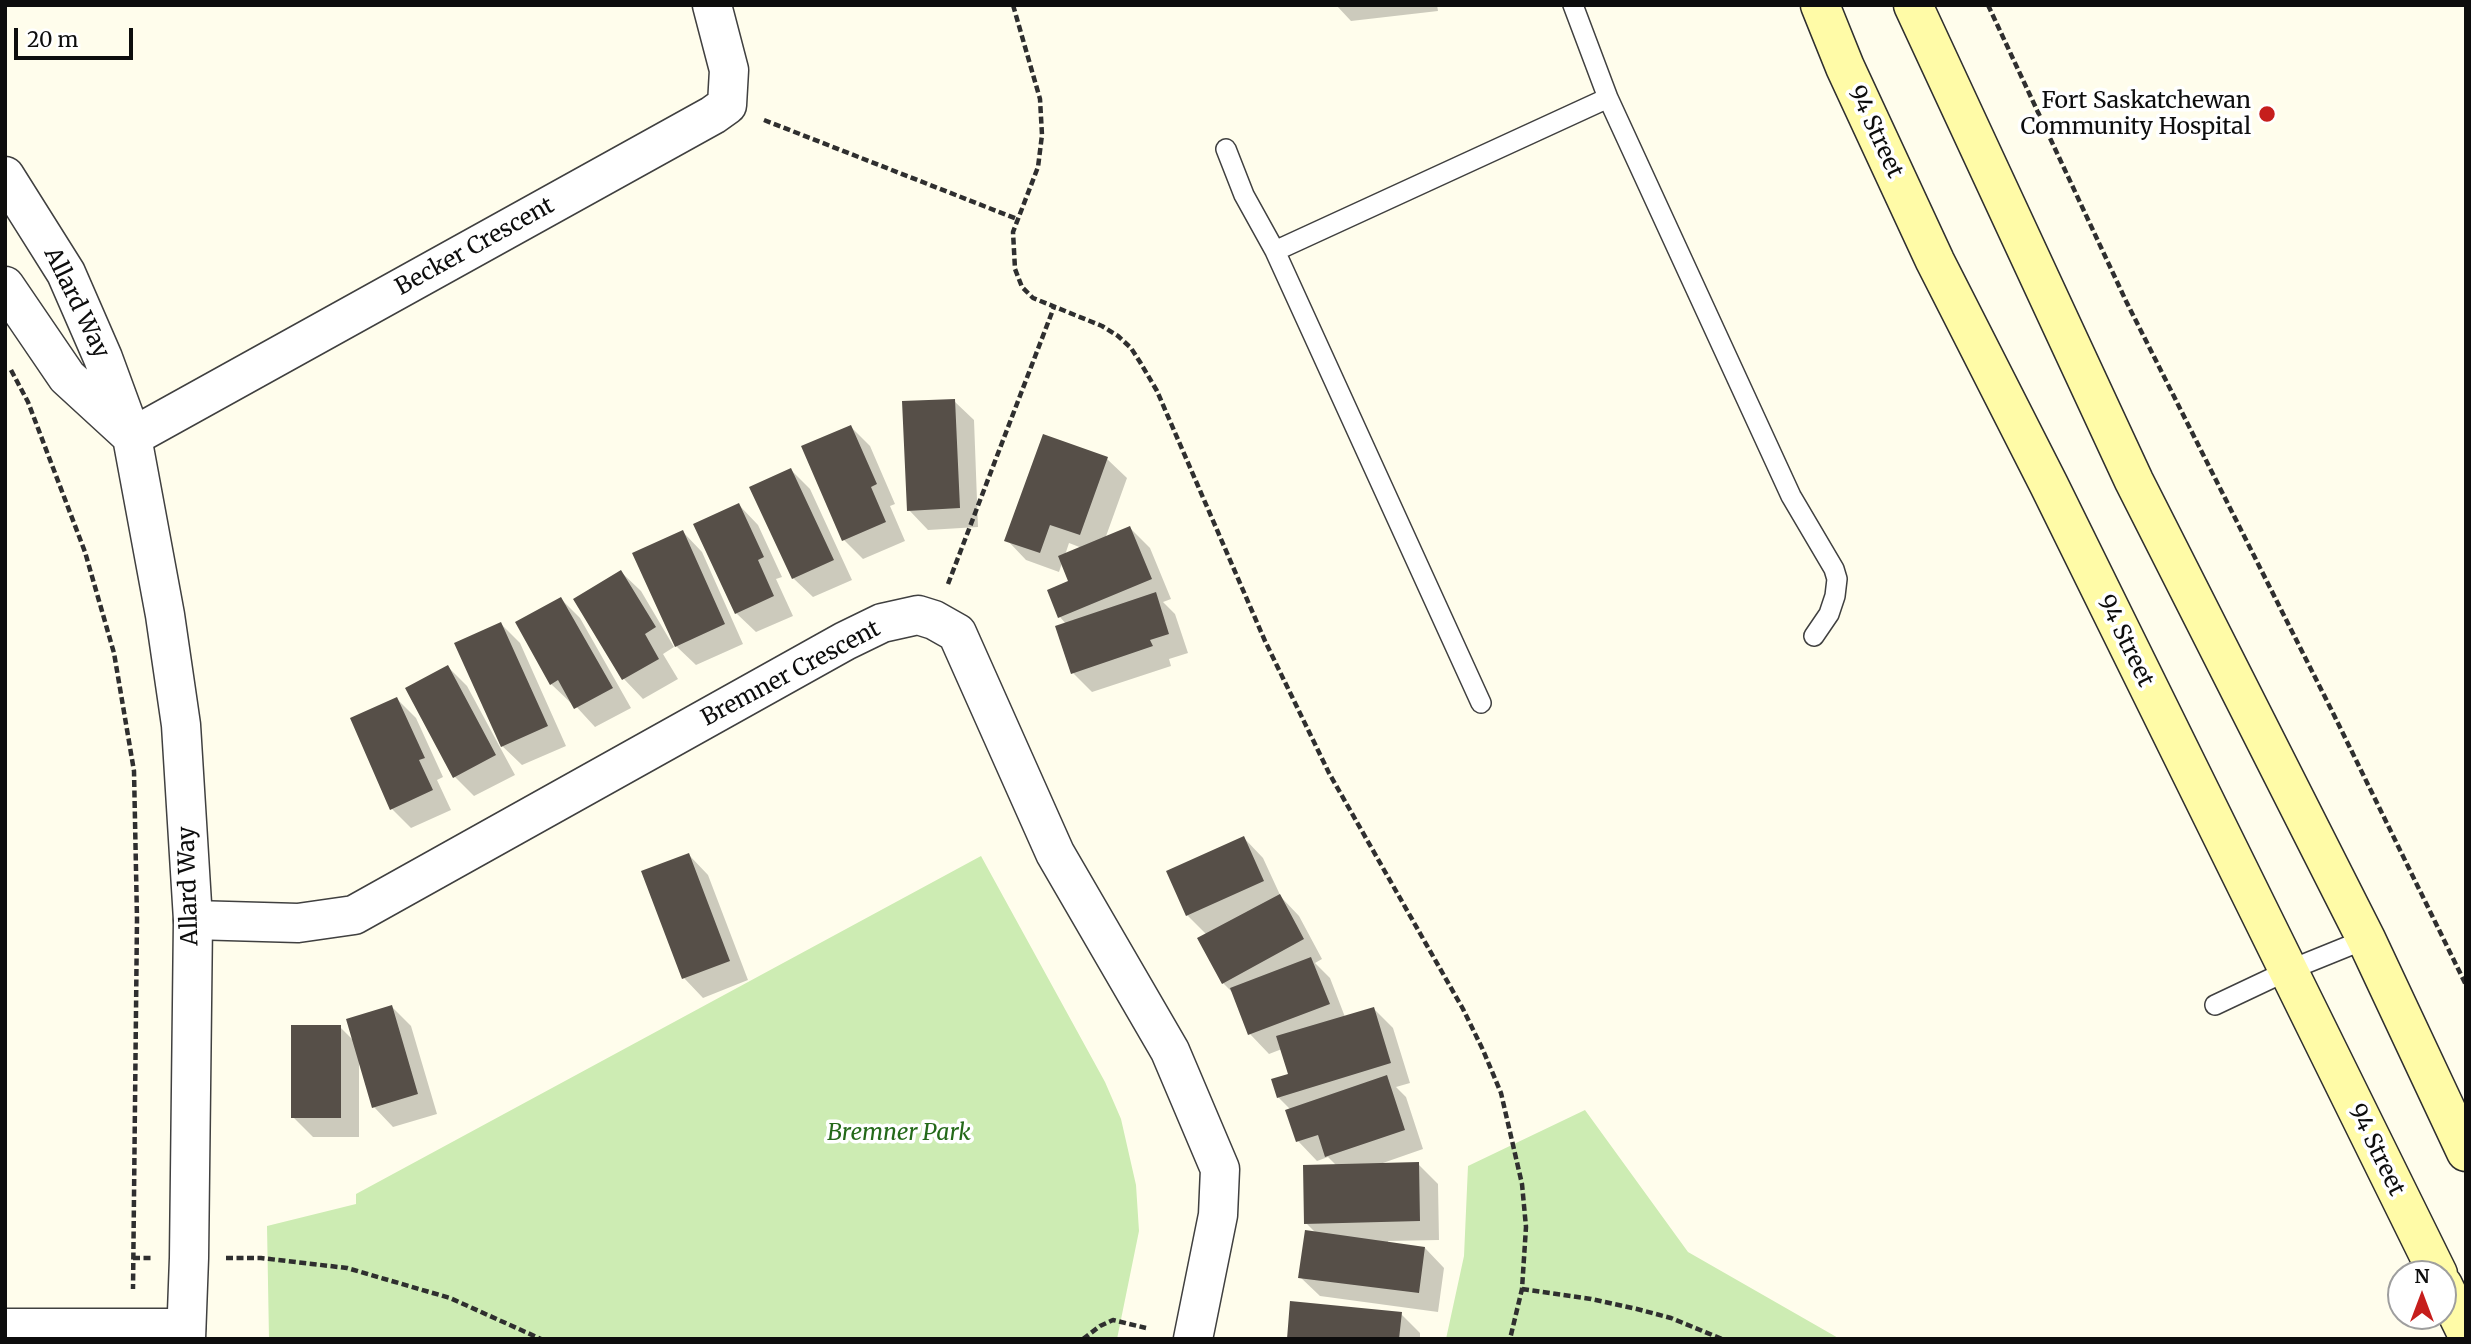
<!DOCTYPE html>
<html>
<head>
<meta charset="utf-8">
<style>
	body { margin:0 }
	#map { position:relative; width:2471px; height:1344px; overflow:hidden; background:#fffdec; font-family:Merriweather,serif }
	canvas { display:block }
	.frame { position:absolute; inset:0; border:7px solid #0d0d0d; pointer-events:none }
	.north { position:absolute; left:2387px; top:1260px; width:70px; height:70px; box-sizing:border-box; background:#fff; border:2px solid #9e9e9e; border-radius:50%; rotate:0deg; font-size:19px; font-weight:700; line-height:28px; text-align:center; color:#0d0d0d }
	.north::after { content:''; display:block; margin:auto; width:24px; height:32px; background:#c61e1c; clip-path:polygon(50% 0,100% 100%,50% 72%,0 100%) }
	.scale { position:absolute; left:14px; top:28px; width:119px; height:32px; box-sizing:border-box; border:4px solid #0d0d0d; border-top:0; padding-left:9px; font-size:21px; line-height:24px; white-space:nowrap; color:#0d0d0d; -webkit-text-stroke:5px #fff; paint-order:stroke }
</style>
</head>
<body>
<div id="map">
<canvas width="2471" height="1344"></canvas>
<div class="frame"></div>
<div class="north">N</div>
<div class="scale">20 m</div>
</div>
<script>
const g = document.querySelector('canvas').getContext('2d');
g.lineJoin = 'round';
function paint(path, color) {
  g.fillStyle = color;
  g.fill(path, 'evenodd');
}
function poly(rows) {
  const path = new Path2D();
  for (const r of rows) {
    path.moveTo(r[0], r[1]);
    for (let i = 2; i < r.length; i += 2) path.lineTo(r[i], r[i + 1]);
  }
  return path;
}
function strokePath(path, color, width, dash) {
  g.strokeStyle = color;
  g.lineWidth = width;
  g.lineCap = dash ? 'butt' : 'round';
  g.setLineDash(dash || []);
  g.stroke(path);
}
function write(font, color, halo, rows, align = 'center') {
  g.font = font + ' Merriweather,serif';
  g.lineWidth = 7;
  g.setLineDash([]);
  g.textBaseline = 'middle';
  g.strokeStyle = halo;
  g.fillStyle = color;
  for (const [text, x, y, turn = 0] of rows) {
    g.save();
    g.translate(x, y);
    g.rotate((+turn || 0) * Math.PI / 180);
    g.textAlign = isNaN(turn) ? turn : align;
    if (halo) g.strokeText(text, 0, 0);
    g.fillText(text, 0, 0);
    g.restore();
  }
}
const green = poly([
	[981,856,1105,1082,1121,1119,1136,1185,1139,1231,1117,1339,269,1339,267,1226,356,1204,356,1194],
	[1585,1110,1688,1252,1840,1339,1446,1339,1464,1256,1468,1166]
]);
const shadow = poly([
	[1336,5,1437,5,1438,11,1351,21],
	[954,401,974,420,978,527,928,530,909,510],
	[851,427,870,446,895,504,890,506,905,541,863,559,844,540],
	[1107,459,1127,478,1105,539,1130,528,1150,548,1171,599,1163,602,1175,614,1188,653,1169,659,1171,666,1092,692,1073,673,1066,624,1060,617,1071,582,1062,563,1059,572,1026,560,1007,540],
	[1069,543,1082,548,1065,555],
	[791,470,810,489,852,580,813,597,793,578],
	[739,505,758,525,782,577,776,579,793,616,756,632,736,613],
	[683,532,702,552,743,644,696,665,676,646],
	[621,572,641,591,674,647,663,654,678,679,643,699,624,679,576,599],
	[561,599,580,618,631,708,595,727,572,702,571,703,551,684],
	[501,624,520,643,566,746,522,765,499,743],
	[448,667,467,686,515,775,474,796,455,777],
	[397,699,416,718,443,777,437,780,451,810,411,828,392,809],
	[1244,838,1263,858,1281,897,1299,916,1322,959,1315,963,1330,978,1345,1017,1374,1009,1393,1028,1410,1083,1396,1087,1406,1097,1423,1149,1380,1164,1418,1164,1438,1184,1439,1240,1388,1241,1388,1243,1425,1248,1444,1268,1438,1312,1320,1296,1300,1277,1316,1233,1306,1223,1337,1166,1328,1157,1317,1161,1298,1141,1287,1111,1291,1110,1278,1097,1290,1075,1282,1049,1269,1054,1250,1034,1234,994,1223,983,1207,935,1187,915],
	[689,855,708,875,748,980,703,998,684,978],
	[392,1007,411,1026,437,1114,393,1127,374,1107,359,1062,359,1137,313,1137,293,1117,340,1027,354,1041],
	[1401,1314,1420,1333,1420,1339,1289,1339]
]);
const building = poly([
	[955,399,960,508,907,511,902,401],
	[851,425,877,484,871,487,886,522,842,541,801,446],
	[1043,434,1108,457,1080,535,1050,525,1040,553,1004,541],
	[791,468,834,560,792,579,749,487],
	[739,503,764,557,758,560,774,596,735,614,693,524],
	[1130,526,1152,579,1058,618,1047,590,1068,581,1058,556],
	[683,530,725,624,675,647,632,553],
	[621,570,656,627,645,634,659,659,622,680,573,599],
	[1156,592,1169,634,1150,640,1153,646,1071,674,1055,626],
	[561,597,613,688,574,709,558,680,550,685,515,622],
	[501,622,548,726,501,747,454,643],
	[448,665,496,755,453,778,405,688],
	[397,697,425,758,419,760,433,790,390,810,350,718],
	[1244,836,1264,881,1186,916,1166,871],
	[689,853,730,961,682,979,641,871],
	[1280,894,1304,939,1222,984,1197,938],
	[1311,957,1330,1004,1248,1035,1230,988],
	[392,1005,418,1094,372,1108,346,1019],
	[1374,1007,1391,1063,1277,1098,1271,1079,1288,1074,1276,1036],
	[291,1025,341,1025,341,1118,291,1118],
	[1387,1075,1405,1130,1325,1157,1318,1135,1296,1142,1285,1110],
	[1419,1162,1420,1221,1304,1224,1303,1165],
	[1305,1230,1425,1247,1419,1293,1298,1278],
	[1290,1301,1402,1312,1399,1339,1287,1339]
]);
const path = poly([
	[1013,5,1040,99,1042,135,1038,167,1013,232,1015,269,1022,287,1033,298,1102,326,1118,336,1131,348,1140,362,1157,391,1265,641,1329,773,1463,1009,1483,1050,1501,1093,1522,1184,1526,1227,1522,1289,1510,1339],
	[1988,5,2126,301,2333,713,2466,985],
	[764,120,1017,219],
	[11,370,28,402,85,552,114,653,134,771,137,919,133,1289],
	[948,584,1054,307],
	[133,1258,151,1258],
	[226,1258,261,1258,347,1268,450,1298,541,1339],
	[1522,1289,1591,1299,1637,1309,1671,1318,1722,1339],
	[1083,1339,1100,1326,1113,1320,1146,1328]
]);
const service = poly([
	[1573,5,1608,98,1791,496,1834,569,1837,579,1835,596,1829,614,1814,636],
	[1226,149,1244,195,1275,251,1481,703],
	[1275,251,1608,98],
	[2215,1005,2287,971,2366,939]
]);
const minor = poly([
	[132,437,713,115,727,105,729,70,712,5],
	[193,920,298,923,354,915,845,641,882,623,918,615,934,620,957,633,1055,853,1170,1051,1220,1169,1218,1215,1193,1339],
	[5,1328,186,1328]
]);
const tertiary = poly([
	[5,176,66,273,103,358,132,437,165,615,181,725,193,920,189,1258,186,1339],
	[5,286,67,377,128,433]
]);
const secondary = poly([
	[1820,5,1845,67,1935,261,2049,485,2438,1274],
	[1913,5,2134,481,2366,939,2466,1152],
	[2443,1285,2466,1332]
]);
const markers = [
	[2267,114,9,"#c61e1c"]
];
const poiNames = [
	["Fort Saskatchewan",2251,101],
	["Community Hospital",2251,127]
];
const streetNames = [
	["94 Street",1875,132,65],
	["Becker Crescent",475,247,-29],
	["Allard Way",76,303,64],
	["94 Street",2125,641,64],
	["Bremner Crescent",791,674,-28],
	["Allard Way",189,886,-92],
	["94 Street",2376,1150,64]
];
const parkNames = [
	["Bremner Park",899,1133]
];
paint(green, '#cdecb3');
paint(shadow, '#0003');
paint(building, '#564f48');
strokePath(service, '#404040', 22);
strokePath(minor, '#404040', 41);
strokePath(tertiary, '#404040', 41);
strokePath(secondary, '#2f2f2f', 41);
strokePath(path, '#2f2f2f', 4.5, [7, 3.5]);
strokePath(service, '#fff', 19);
strokePath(minor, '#fff', 38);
strokePath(tertiary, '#fff', 38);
strokePath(secondary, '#fffba7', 38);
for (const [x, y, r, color] of markers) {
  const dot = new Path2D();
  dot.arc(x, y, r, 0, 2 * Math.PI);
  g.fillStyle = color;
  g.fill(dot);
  strokePath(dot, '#fff', 2.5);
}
write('23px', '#0d0d0d', '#fff', poiNames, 'right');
write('23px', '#0d0d0d', '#fff', streetNames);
write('italic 23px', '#246919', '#fff', parkNames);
</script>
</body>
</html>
